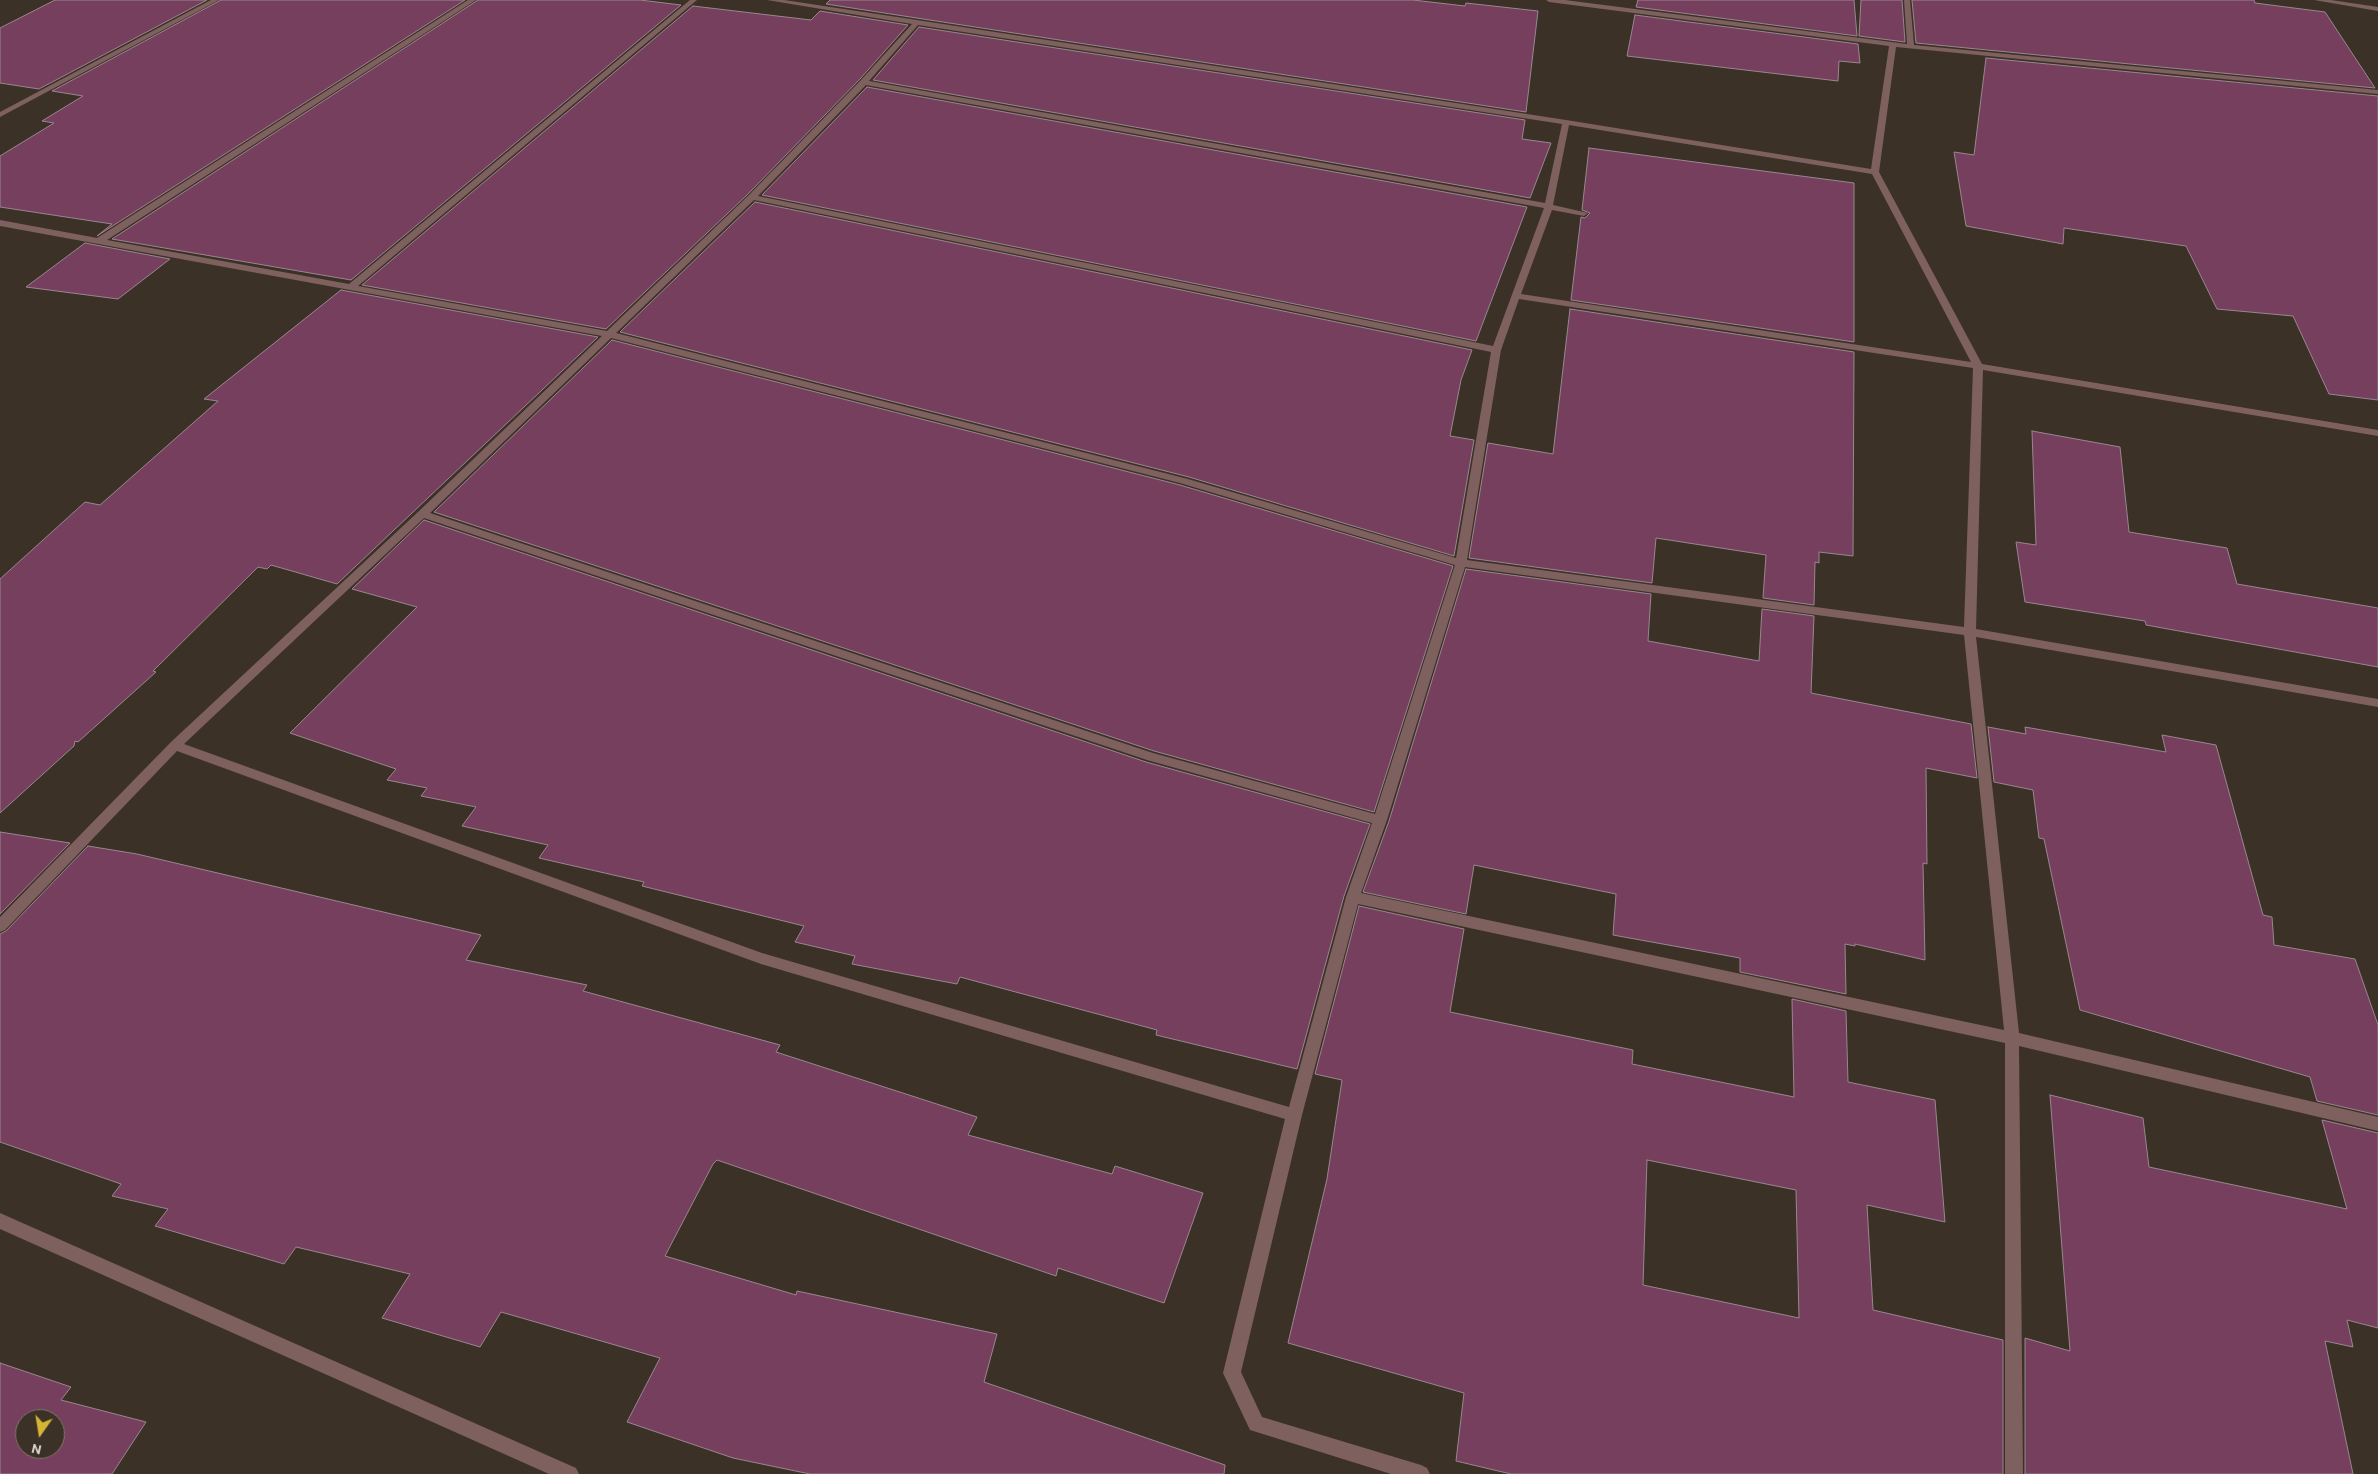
<!DOCTYPE html>
<html>
<head>
<meta charset="utf-8">
<style>
	body { margin:0 }
	#map { position:relative; width:2378px; height:1474px; overflow:hidden; background:#3c3127; font-family:Overpass,sans-serif }
	canvas { display:block }
	.north { position:absolute; left:15px; top:1409px; width:50px; height:50px; box-sizing:border-box; background:#3c3127; border:1px solid #7e756c; border-radius:50%; rotate:193deg; font-size:14px; font-weight:700; line-height:20px; text-align:center; color:#e1dad4 }
	.north::after { content:''; display:block; margin:auto; width:18px; height:22px; background:#d6b534; clip-path:polygon(50% 0,100% 100%,50% 72%,0 100%) }
</style>
</head>
<body>
<div id="map">
<canvas width="2378" height="1474"></canvas>
<div class="north">N</div>
</div>
<script>
const g = document.querySelector('canvas').getContext('2d');
g.lineJoin = 'round';
function paint(path, color) {
  g.fillStyle = color;
  g.fill(path, 'evenodd');
}
function poly(rows) {
  const path = new Path2D();
  for (const r of rows) {
    path.moveTo(r[0], r[1]);
    for (let i = 2; i < r.length; i += 2) path.lineTo(r[i], r[i + 1]);
  }
  return path;
}
function strokePath(path, color, width, dash) {
  g.strokeStyle = color;
  g.lineWidth = width;
  g.lineCap = dash ? 'butt' : 'round';
  g.setLineDash(dash || []);
  g.stroke(path);
}
const building = poly([
	[55,0,207,0,39,89,0,83,0,28,55,0],
	[221,0,465,0,97,236,112,224,0,207,0,156,54,123,42,121,83,96,52,91,221,0],
	[478,0,640,0,681,5,351,280,112,239,478,0],
	[830,0,1413,0,1465,6,1466,3,1538,11,1526,112,826,4,830,0],
	[1638,0,1854,0,1857,36,1636,7,1638,0],
	[1861,0,1902,0,1905,42,1859,36,1861,0],
	[1912,0,2254,0,2255,3,2325,12,2375,88,1916,43,1912,0],
	[693,6,811,20,820,11,908,25,860,79,748,194,606,329,362,285,693,6],
	[1635,15,1858,44,1860,63,1839,61,1838,81,1627,56,1635,15],
	[919,27,1525,120,1522,139,1551,143,1530,198,873,80,919,27],
	[1986,58,2378,96,2378,400,2329,394,2293,316,2217,309,2186,246,2064,228,2063,244,1966,226,1954,152,1974,155,1986,58],
	[867,87,1527,207,1476,341,762,195,867,87],
	[1589,148,1854,183,1854,342,1571,300,1581,217,1585,218,1590,213,1582,210,1589,148],
	[755,202,1472,350,1461,380,1450,436,1474,440,1454,556,1189,477,620,332,755,202],
	[85,243,170,259,118,299,26,287,85,243],
	[341,290,598,337,337,584,271,565,267,569,258,567,153,671,156,672,78,742,75,741,74,746,0,813,0,579,85,502,100,505,218,401,204,399,341,290],
	[1570,309,1854,352,1853,556,1819,552,1819,563,1815,562,1814,605,1763,598,1766,555,1656,538,1652,583,1469,558,1488,443,1553,454,1570,309],
	[612,340,1180,485,1453,566,1374,812,1154,751,434,512,612,340],
	[2032,431,2120,447,2129,532,2227,548,2237,584,2378,608,2378,667,2146,625,2145,621,2025,602,2016,542,2036,545,2032,431],
	[424,520,1146,762,1370,824,1344,896,1297,1069,1156,1035,1157,1030,960,977,957,984,852,964,855,956,795,942,804,926,642,886,644,882,539,858,548,845,462,826,476,807,421,796,427,788,387,780,396,769,290,733,417,607,352,589,424,520],
	[1466,569,1651,594,1648,641,1759,661,1762,609,1814,616,1811,693,1971,724,1977,778,1926,768,1927,864,1923,863,1925,960,1855,944,1855,946,1845,944,1846,994,1740,972,1740,958,1613,935,1616,894,1474,865,1466,914,1363,892,1389,821,1466,569],
	[1988,727,2026,734,2025,727,2166,752,2162,735,2216,745,2263,915,2272,917,2274,945,2355,959,2378,1025,2378,1115,2317,1101,2310,1077,2080,1010,2044,839,2039,838,2033,790,1994,782,1988,727],
	[0,832,70,843,0,914,0,832],
	[88,846,137,854,481,935,466,960,587,985,583,991,780,1045,776,1052,977,1117,968,1135,1112,1174,1115,1166,1203,1193,1164,1303,1058,1268,1056,1276,717,1160,713,1164,665,1256,796,1295,797,1291,997,1334,984,1382,1225,1465,1224,1474,810,1474,733,1458,627,1422,660,1358,501,1312,480,1347,382,1318,410,1274,296,1247,284,1264,155,1226,168,1209,112,1196,121,1184,0,1142,0,934,6,931,88,846],
	[1359,906,1464,929,1450,1012,1633,1050,1632,1064,1794,1097,1792,999,1846,1011,1848,1082,1935,1100,1945,1222,1867,1205,1873,1310,2003,1340,2003,1474,1511,1474,1456,1461,1464,1393,1288,1343,1327,1179,1342,1080,1315,1074,1359,906],
	[1647,1160,1796,1190,1799,1318,1643,1285,1647,1160],
	[2050,1095,2143,1118,2149,1167,2347,1209,2322,1120,2378,1133,2378,1328,2347,1320,2353,1347,2325,1341,2353,1474,2025,1474,2025,1338,2070,1351,2050,1095],
	[0,1363,71,1387,61,1400,146,1422,112,1474,0,1474,0,1363],
	[25,1419,55,1419,55,1449,25,1449,25,1419]
]);
const street = poly([
	[211,0,219,0,0,117,0,112,211,0],
	[468,0,476,0,107,240,349,284,690,0,697,0,358,286,607,331,749,195,861,80,912,24,767,0,784,0,917,20,1566,120,1871,169,1889,46,1549,2,1546,0,1565,0,1907,44,1904,0,1910,0,1914,45,2378,90,2378,94,1896,47,1879,172,1982,364,2378,430,2378,436,1983,370,1976,629,2378,699,2378,707,1976,637,2019,1033,2378,1117,2378,1131,2019,1046,2023,1474,2005,1474,2005,1043,1358,904,1302,1115,1241,1372,1262,1417,1421,1465,1427,1468,1430,1474,1391,1474,1250,1430,1223,1373,1285,1119,761,964,177,751,5,930,0,932,0,917,171,742,418,512,602,336,0,226,0,220,97,238,468,0],
	[918,25,1562,124,1545,203,869,81,918,25],
	[866,85,1544,208,1493,346,758,196,866,85],
	[1569,125,1872,174,1971,362,1521,294,1552,210,1584,216,1588,213,1553,205,1569,125],
	[754,200,1491,352,1456,558,1188,479,616,333,754,200],
	[1519,299,1973,368,1964,627,1467,560,1501,350,1519,299],
	[611,338,1180,483,1455,565,1375,814,1153,753,430,513,611,338],
	[424,518,1147,760,1372,823,1346,897,1289,1107,762,953,184,744,424,518],
	[1465,567,1964,635,2004,1030,1361,893,1387,820,1465,567],
	[2314,0,2331,0,2378,7,2378,11,2314,0],
	[0,1213,576,1468,579,1474,549,1474,0,1229,0,1213]
]);
paint(building, '#773f5e');
strokePath(building, '#98878f', 1);
paint(street, '#7e615e');
</script>
</body>
</html>
